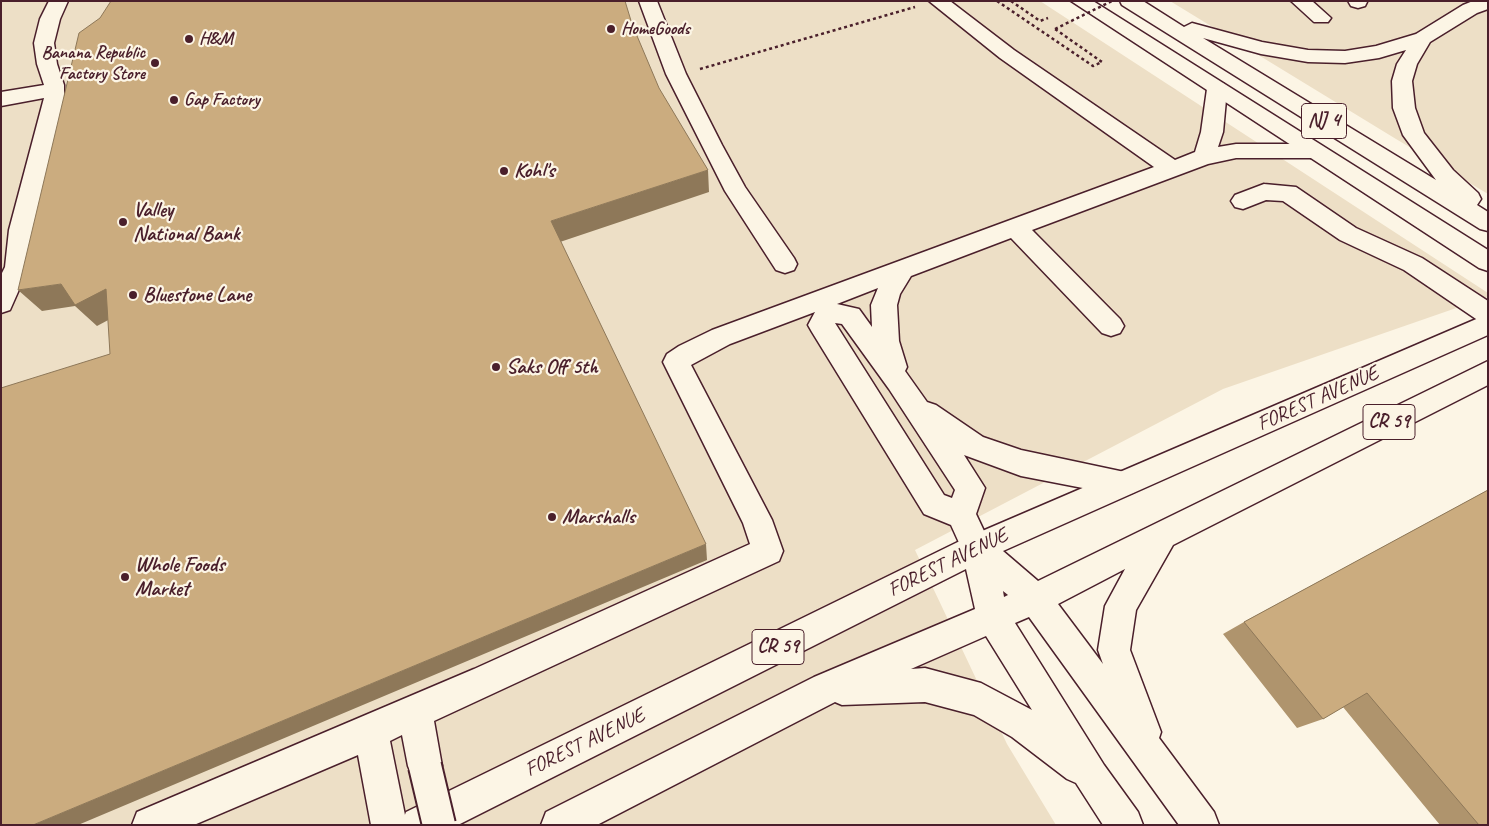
<!DOCTYPE html>
<html>
<head>
<meta charset="utf-8">
<style>
	body { margin:0 }
	#map { position:relative; width:1489px; height:826px; overflow:hidden; background:#fcf5e5; font-family:Caveat,sans-serif }
	canvas { display:block }
	.frame { position:absolute; inset:0; border:2px solid #4a1f2b; pointer-events:none }
</style>
</head>
<body>
<div id="map">
<canvas width="1489" height="826"></canvas>
<div class="frame"></div>
</div>
<script>
const g = document.querySelector('canvas').getContext('2d');
g.lineJoin = 'round';
function paint(path, color) {
  g.fillStyle = color;
  g.fill(path, 'evenodd');
}
function poly(rows) {
  const path = new Path2D();
  for (const r of rows) {
    path.moveTo(r[0], r[1]);
    for (let i = 2; i < r.length; i += 2) path.lineTo(r[i], r[i + 1]);
  }
  return path;
}
function strokePath(path, color, width, dash) {
  g.strokeStyle = color;
  g.lineWidth = width;
  g.lineCap = dash ? 'butt' : 'round';
  g.setLineDash(dash || []);
  g.stroke(path);
}
function write(font, color, halo, rows, align = 'center') {
  g.font = font + ' Caveat,sans-serif';
  g.lineWidth = 4.5;
  g.setLineDash([]);
  g.textBaseline = 'middle';
  g.strokeStyle = halo;
  g.fillStyle = color;
  for (const [text, x, y, turn = 0] of rows) {
    g.save();
    g.translate(x, y);
    g.rotate((+turn || 0) * Math.PI / 180);
    g.textAlign = isNaN(turn) ? turn : align;
    if (halo) g.strokeText(text, 0, 0);
    g.fillText(text, 0, 0);
    g.restore();
  }
}
const built = poly([
	[1,1,1040,1,1488,293,1488,297,1223,389,915,550,1007,744,1056,825,1,825],
	[1170,1,1488,1,1488,194,1396,139]
]);
const path = poly([
	[997,1,1093,66,1102,62,1055,29],
	[1011,1,1040,21,1048,18],
	[700,69,915,7]
]);
const minor = poly([
	[49,1,68,1,60,19,54,43,57,64,64,85,64,99,33,230,29,267,10,310,1,313,1,275,5,267,9,230,44,98,1,106,1,92,44,85,37,64,34,43,40,19,49,1],
	[639,1,657,1,686,74,722,145,745,187,794,258,797,264,794,270,785,273,776,270,725,191,666,74,639,1],
	[929,1,950,1,1014,50,1175,160,1195,152,1201,132,1207,89,1210,84,1217,82,1224,84,1227,89,1223,132,1218,147,1236,144,1314,144,1322,146,1325,151,1322,156,1314,158,1236,158,1208,164,1032,230,1120,319,1124,326,1120,333,1111,336,1102,333,1011,238,911,276,900,294,897,305,899,341,907,367,905,371,927,402,936,405,983,437,1021,450,1134,474,1138,483,1134,492,1124,496,1021,476,964,455,985,488,976,514,992,548,988,558,977,562,966,558,951,525,924,514,812,332,808,325,815,312,730,344,691,365,772,520,783,551,779,561,434,721,442,766,437,778,425,783,413,778,408,766,402,735,390,741,407,825,371,825,358,755,194,825,132,825,137,812,474,669,750,544,743,523,663,362,667,354,679,346,712,330,1154,167,1000,58,929,1],
	[878,288,871,305,872,327,859,309,837,304,878,288],
	[835,323,842,324,889,389,955,490,952,498,944,495,835,323],
	[1291,1,1312,1,1331,18,1328,22,1314,22,1291,1],
	[1348,1,1367,1,1367,2,1365,6,1358,8,1351,6,1348,1],
	[1264,184,1296,187,1356,228,1422,258,1488,301,1488,324,1479,321,1404,270,1340,240,1283,201,1266,200,1243,209,1235,207,1231,201,1235,195,1264,184]
]);
const major = poly([
	[1488,314,1488,335,1003,551,1038,581,1488,361,1488,385,1173,545,1136,610,1130,650,1161,732,1159,738,1214,812,1219,825,1179,825,1029,617,1015,623,1104,765,1138,812,1143,825,1103,825,1076,783,1067,779,1012,737,974,715,925,702,842,705,835,702,597,825,541,825,546,812,814,677,975,609,966,569,458,825,401,825,406,812,966,538,1488,314],
	[1125,569,1105,606,1098,650,1103,664,1058,604,1125,569],
	[1003,591,1008,595,1004,597,1003,591],
	[986,636,1032,710,981,683,925,668,911,669,986,636]
]);
const highway = poly([
	[1071,1,1093,1,1488,250,1488,271,1479,268,1071,1],
	[1120,1,1143,1,1184,27,1192,23,1262,42,1308,50,1345,51,1376,46,1416,34,1463,5,1473,1,1488,1,1488,9,1477,13,1430,42,1417,64,1412,81,1415,108,1424,133,1453,170,1478,193,1481,199,1477,205,1488,212,1488,231,1480,229,1122,5,1120,1],
	[1203,38,1261,54,1308,62,1345,63,1379,58,1406,50,1397,64,1392,81,1393,108,1403,135,1436,180,1203,38]
]);
const pathBridge = poly([
	[1055,29,1112,1]
]);
const minorBridge = poly([
	[425,766,439,825]
]);
const wall = poly([
	[1488,490,1488,825,1440,825,1343,707,1323,719,1297,728,1223,634,1244,622]
]);
const shadedWall = poly([
	[708,170,709,192,557,243,551,221],
	[61,284,106,289,127,310,97,326,75,306,42,311,18,290],
	[706,544,707,560,78,825,33,825]
]);
const building = poly([
	[111,1,625,1,632,24,659,88,708,170,551,221,706,544,33,825,1,825,1,388,110,354,106,289,75,305,61,284,18,290,79,33,100,18,111,1],
	[1488,490,1488,825,1479,825,1367,693,1323,719,1244,622,1488,490]
]);
const markers = [
	[611,29,5,"#4a1f2b"],
	[189,39,5,"#4a1f2b"],
	[155,63,5,"#4a1f2b"],
	[174,100,5,"#4a1f2b"],
	[504,171,5,"#4a1f2b"],
	[123,222,5,"#4a1f2b"],
	[133,295,5,"#4a1f2b"],
	[496,367,5,"#4a1f2b"],
	[552,517,5,"#4a1f2b"],
	[125,577,5,"#4a1f2b"]
];
const farPoinames = [
	["HomeGoods",621,29],
	["H&M",199,39],
	["Banana Republic",145,53,"right"],
	["Factory Store",145,74,"right"],
	["Gap Factory",184,100]
];
const shields = [
	[1324,121,45],
	[1389,422,52],
	[778,647,52]
];
const shieldNames = [
	["NJ 4",1324,121],
	["CR 59",1389,422],
	["CR 59",778,647]
];
const poiNames = [
	["Kohl's",514,171],
	["Valley",133,210],
	["National Bank",133,234],
	["Bluestone Lane",143,295],
	["Saks Off 5th",506,367],
	["Marshalls",562,517],
	["Whole Foods",135,565],
	["Market",135,589]
];
const streetNames = [
	["FOREST AVENUE",1318,399,-24],
	["FOREST AVENUE",948,563,-26],
	["FOREST AVENUE",585,743,-26]
];
paint(built, '#eddfc6');
strokePath(minor, '#4a1f2b', 3);
strokePath(major, '#4a1f2b', 3);
strokePath(highway, '#4a1f2b', 3);
strokePath(path, '#4a1f2b', 2.5, [3, 3]);
paint(minor, '#fcf5e5');
paint(major, '#fcf5e5');
paint(highway, '#fcf5e5');
strokePath(minorBridge, '#4a1f2b', 36, []);
strokePath(pathBridge, '#4a1f2b', 2.5, [3, 3]);
strokePath(minorBridge, '#fcf5e5', 32);
paint(wall, '#af946d');
paint(shadedWall, '#8e7859');
paint(building, '#cbac7f');
strokePath(building, '#8e7859', 1);
for (const [x, y, r, color] of markers) {
  const dot = new Path2D();
  dot.arc(x, y, r, 0, 2 * Math.PI);
  g.fillStyle = color;
  g.fill(dot);
  strokePath(dot, '#fcf5e5', 2);
}
write('bold 18px', '#4a1f2b', '#fcf5e5', farPoinames, 'left');
for (const [x, y, w] of shields) {
  const box = new Path2D();
  box.roundRect(x - w / 2, y - 17.5, w, 35, 4);
  g.fillStyle = '#fcf5e5';
  g.fill(box);
  strokePath(box, '#4a1f2b', 1);
}
write('bold 20px', '#4a1f2b', null, shieldNames);
write('bold 21px', '#4a1f2b', '#fcf5e5', poiNames, 'left');
write('21px', '#4a1f2b', '#fcf5e5', streetNames);
</script>
</body>
</html>
